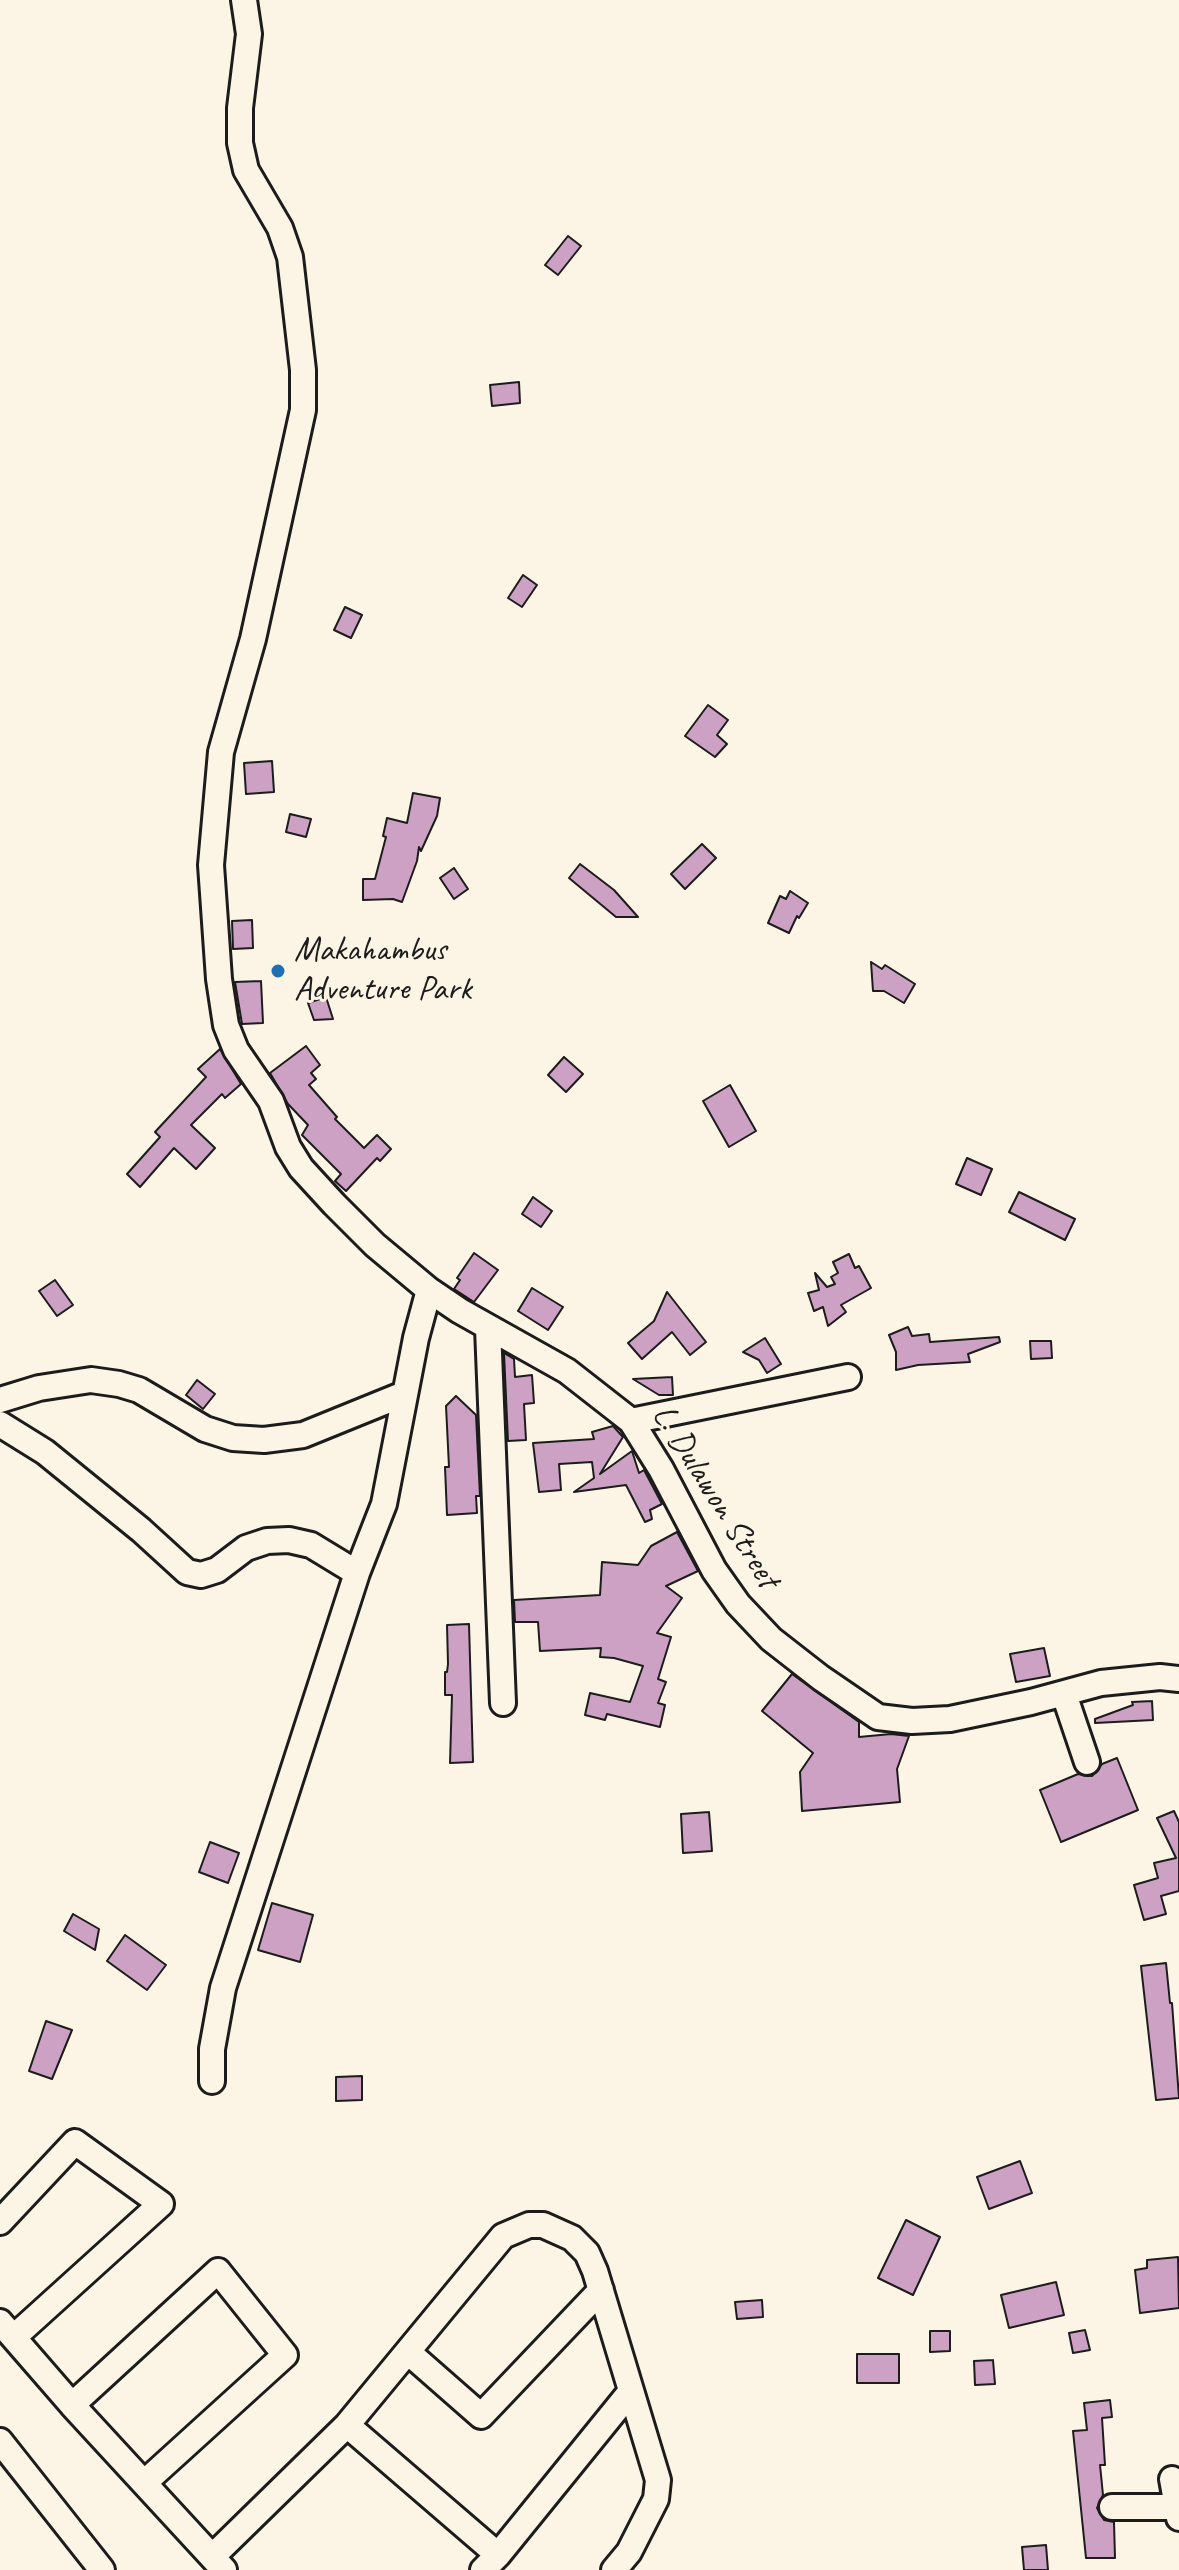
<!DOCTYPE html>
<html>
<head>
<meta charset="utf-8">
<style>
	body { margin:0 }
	canvas { display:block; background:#fcf5e5 }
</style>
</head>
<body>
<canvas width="1179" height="2570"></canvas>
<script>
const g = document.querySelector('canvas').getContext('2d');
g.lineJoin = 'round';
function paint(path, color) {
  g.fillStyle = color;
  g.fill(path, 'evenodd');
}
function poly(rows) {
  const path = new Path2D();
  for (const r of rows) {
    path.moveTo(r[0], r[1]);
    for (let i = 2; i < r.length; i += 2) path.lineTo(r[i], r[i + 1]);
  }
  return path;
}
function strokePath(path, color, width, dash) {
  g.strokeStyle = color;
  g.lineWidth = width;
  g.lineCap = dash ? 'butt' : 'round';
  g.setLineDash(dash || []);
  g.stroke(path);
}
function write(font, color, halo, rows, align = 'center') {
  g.font = font + ' Caveat,sans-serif';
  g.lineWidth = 6;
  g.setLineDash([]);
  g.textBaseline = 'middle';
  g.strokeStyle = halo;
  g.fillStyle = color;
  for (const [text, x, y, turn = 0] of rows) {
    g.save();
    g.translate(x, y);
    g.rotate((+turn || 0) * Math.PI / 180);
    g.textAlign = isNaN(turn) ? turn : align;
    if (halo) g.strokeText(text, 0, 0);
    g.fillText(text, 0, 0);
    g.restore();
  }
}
const building = poly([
	[568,236,581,246,558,275,545,265,568,236],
	[519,382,520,403,492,406,490,385,519,382],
	[523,575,537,585,522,607,508,598,523,575],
	[345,607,362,615,351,638,334,630,345,607],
	[708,705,728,720,717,735,727,744,715,757,685,736,708,705],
	[272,761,274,792,246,794,244,763,272,761],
	[413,793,440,798,437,816,421,851,419,847,417,861,402,902,393,899,363,900,363,879,375,879,386,837,383,836,387,818,407,823,413,793],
	[290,814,311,819,306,837,286,832,290,814],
	[702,844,716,858,685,889,671,874,702,844],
	[580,864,614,890,638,917,616,917,569,878,580,864],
	[454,868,468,889,454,899,440,878,454,868],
	[790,891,808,903,799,918,797,916,789,933,768,923,780,896,786,899,790,891],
	[252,920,253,948,233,949,232,921,252,920],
	[871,962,882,969,885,965,915,984,904,1003,884,991,873,991,871,962],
	[261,981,263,1023,242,1024,235,982,261,981],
	[326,997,333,1019,314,1020,308,1003,326,997],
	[306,1046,320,1065,311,1073,316,1079,309,1085,337,1117,335,1119,364,1148,377,1135,391,1149,380,1161,377,1158,346,1191,335,1181,341,1174,302,1135,308,1125,288,1104,270,1073,306,1046],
	[220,1049,241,1084,225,1098,222,1094,191,1125,215,1148,196,1169,174,1148,140,1187,127,1174,160,1137,155,1132,206,1077,198,1069,220,1049],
	[564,1057,583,1074,566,1092,548,1075,564,1057],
	[730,1085,756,1131,729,1147,703,1101,730,1085],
	[967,1158,992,1169,981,1195,956,1184,967,1158],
	[1019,1192,1075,1219,1065,1240,1009,1212,1019,1192],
	[533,1197,552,1211,541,1227,522,1214,533,1197],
	[474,1253,498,1270,474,1302,454,1289,460,1280,457,1278,474,1253],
	[849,1254,855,1268,859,1266,871,1288,841,1305,846,1312,828,1326,823,1307,814,1311,808,1293,819,1290,815,1273,827,1287,835,1284,831,1277,838,1273,833,1262,849,1254],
	[55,1280,73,1305,57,1316,39,1291,55,1280],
	[532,1288,563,1307,548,1330,518,1311,532,1288],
	[667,1292,706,1342,690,1355,672,1332,642,1359,628,1343,654,1321,667,1292],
	[908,1327,912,1336,929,1334,930,1342,999,1337,1000,1342,968,1354,970,1362,918,1365,896,1370,896,1352,889,1335,908,1327],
	[765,1338,781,1364,767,1373,759,1360,743,1352,765,1338],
	[1030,1341,1051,1341,1052,1358,1031,1359,1030,1341],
	[504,1353,514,1359,515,1377,532,1375,534,1403,524,1404,526,1440,508,1441,504,1353],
	[672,1377,673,1395,659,1395,633,1379,672,1377],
	[197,1380,215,1394,203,1409,186,1395,197,1380],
	[456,1396,476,1415,480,1496,476,1496,477,1513,447,1515,445,1467,449,1467,446,1406,456,1396],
	[613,1426,623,1437,600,1474,632,1451,639,1473,644,1470,662,1504,650,1510,652,1519,645,1522,626,1485,574,1492,594,1478,592,1462,559,1464,561,1490,539,1492,533,1443,594,1439,592,1432,613,1426],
	[677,1532,698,1571,666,1586,682,1598,657,1633,671,1637,658,1679,666,1682,658,1703,665,1705,660,1727,607,1714,605,1720,585,1715,590,1693,630,1702,643,1666,614,1658,600,1657,601,1648,540,1651,538,1622,515,1622,514,1600,600,1595,602,1562,638,1565,651,1546,677,1532],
	[469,1624,473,1762,450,1763,452,1695,445,1695,445,1672,447,1672,448,1664,447,1625,469,1624],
	[1044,1648,1050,1676,1016,1682,1010,1654,1044,1648],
	[792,1674,859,1722,859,1737,891,1734,909,1736,897,1769,900,1802,802,1811,800,1772,813,1753,762,1711,792,1674],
	[1152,1701,1153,1720,1095,1723,1095,1719,1133,1705,1132,1702,1152,1701],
	[1117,1758,1138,1810,1061,1842,1040,1790,1078,1774,1092,1776,1102,1764,1117,1758],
	[1174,1811,1179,1822,1179,1891,1161,1896,1166,1914,1144,1920,1134,1885,1158,1878,1154,1863,1176,1858,1157,1818,1174,1811],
	[709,1812,712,1851,683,1853,681,1814,709,1812],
	[210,1842,239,1853,228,1883,199,1872,210,1842],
	[272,1903,313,1915,300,1962,258,1950,272,1903],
	[73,1914,99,1929,95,1950,64,1931,73,1914],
	[125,1935,166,1965,147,1990,107,1961,125,1935],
	[1166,1963,1170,2003,1172,2003,1179,2098,1156,2100,1141,1966,1166,1963],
	[46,2021,72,2030,52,2079,29,2071,46,2021],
	[362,2076,362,2100,336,2101,336,2077,362,2076],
	[1020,2161,1032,2193,989,2209,977,2177,1020,2161],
	[906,2220,940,2237,913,2295,878,2278,906,2220],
	[1178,2257,1179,2308,1140,2313,1135,2270,1147,2268,1147,2260,1178,2257],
	[1056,2282,1064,2315,1009,2328,1001,2295,1056,2282],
	[762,2300,763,2317,737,2319,735,2302,762,2300],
	[1085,2330,1090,2350,1073,2353,1069,2333,1085,2330],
	[930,2331,950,2331,950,2351,930,2352,930,2331],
	[857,2354,899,2354,899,2383,857,2383,857,2354],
	[993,2360,995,2384,975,2385,974,2361,993,2360],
	[1110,2400,1112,2417,1102,2418,1105,2465,1100,2465,1103,2495,1097,2508,1104,2520,1114,2522,1115,2558,1086,2558,1073,2431,1087,2430,1084,2403,1110,2400],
	[1046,2545,1048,2570,1024,2570,1022,2547,1046,2545]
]);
const minor = poly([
	[244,0,249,34,240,108,240,143,246,170,280,228,290,257,303,370,303,410,253,639,221,752,211,865,219,979,226,1025,236,1050,271,1101,288,1147,301,1168,334,1204,375,1245,429,1290,460,1311,567,1371,631,1421,661,1469,714,1570,738,1604,771,1639,821,1678,878,1717,912,1721,950,1719,1031,1702,1101,1683,1160,1677,1179,1679],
	[488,1328,503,1703],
	[0,1400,39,1388,91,1380,119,1384,139,1390,205,1429,233,1438,264,1440,303,1435,404,1394],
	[631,1421,848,1377],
	[0,1424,45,1452,141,1530,187,1572,201,1575,217,1570,246,1548,267,1541,289,1540,311,1545,357,1573],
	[1064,1694,1087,1762],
	[212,2081,212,2049,223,1988,357,1573,384,1504,416,1338,429,1290],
	[0,2222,75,2142,161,2204,14,2337],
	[0,2322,72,2405,224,2570],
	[408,2352,481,2416,601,2290],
	[72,2405,218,2271,285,2355,144,2483],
	[347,2425,498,2555],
	[0,2441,102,2570],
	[1172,2479,1179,2518],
	[1112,2507,1177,2507],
	[212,2557,347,2425,503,2236,529,2225,543,2225,572,2238,587,2253,595,2271,658,2480,656,2499,629,2552,614,2570],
	[483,2570,498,2555,631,2391]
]);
const markers = [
	[278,971,8,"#1f6fb2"]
];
const poiNames = [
	["Makahambus",294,951],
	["Adventure Park",294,990]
];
const streetNames = [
	["L. Dulawon Street",715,1497,58]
];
paint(building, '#cda1c4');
strokePath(building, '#1c1c1c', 2);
strokePath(minor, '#1c1c1c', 30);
strokePath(minor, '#fcf5e5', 24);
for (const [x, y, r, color] of markers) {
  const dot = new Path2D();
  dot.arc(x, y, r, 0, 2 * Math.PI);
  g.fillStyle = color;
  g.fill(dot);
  strokePath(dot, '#fcf5e5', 3);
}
write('34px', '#1c1c1c', '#fcf5e5', poiNames, 'left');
write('34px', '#1c1c1c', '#fcf5e5', streetNames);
</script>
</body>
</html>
